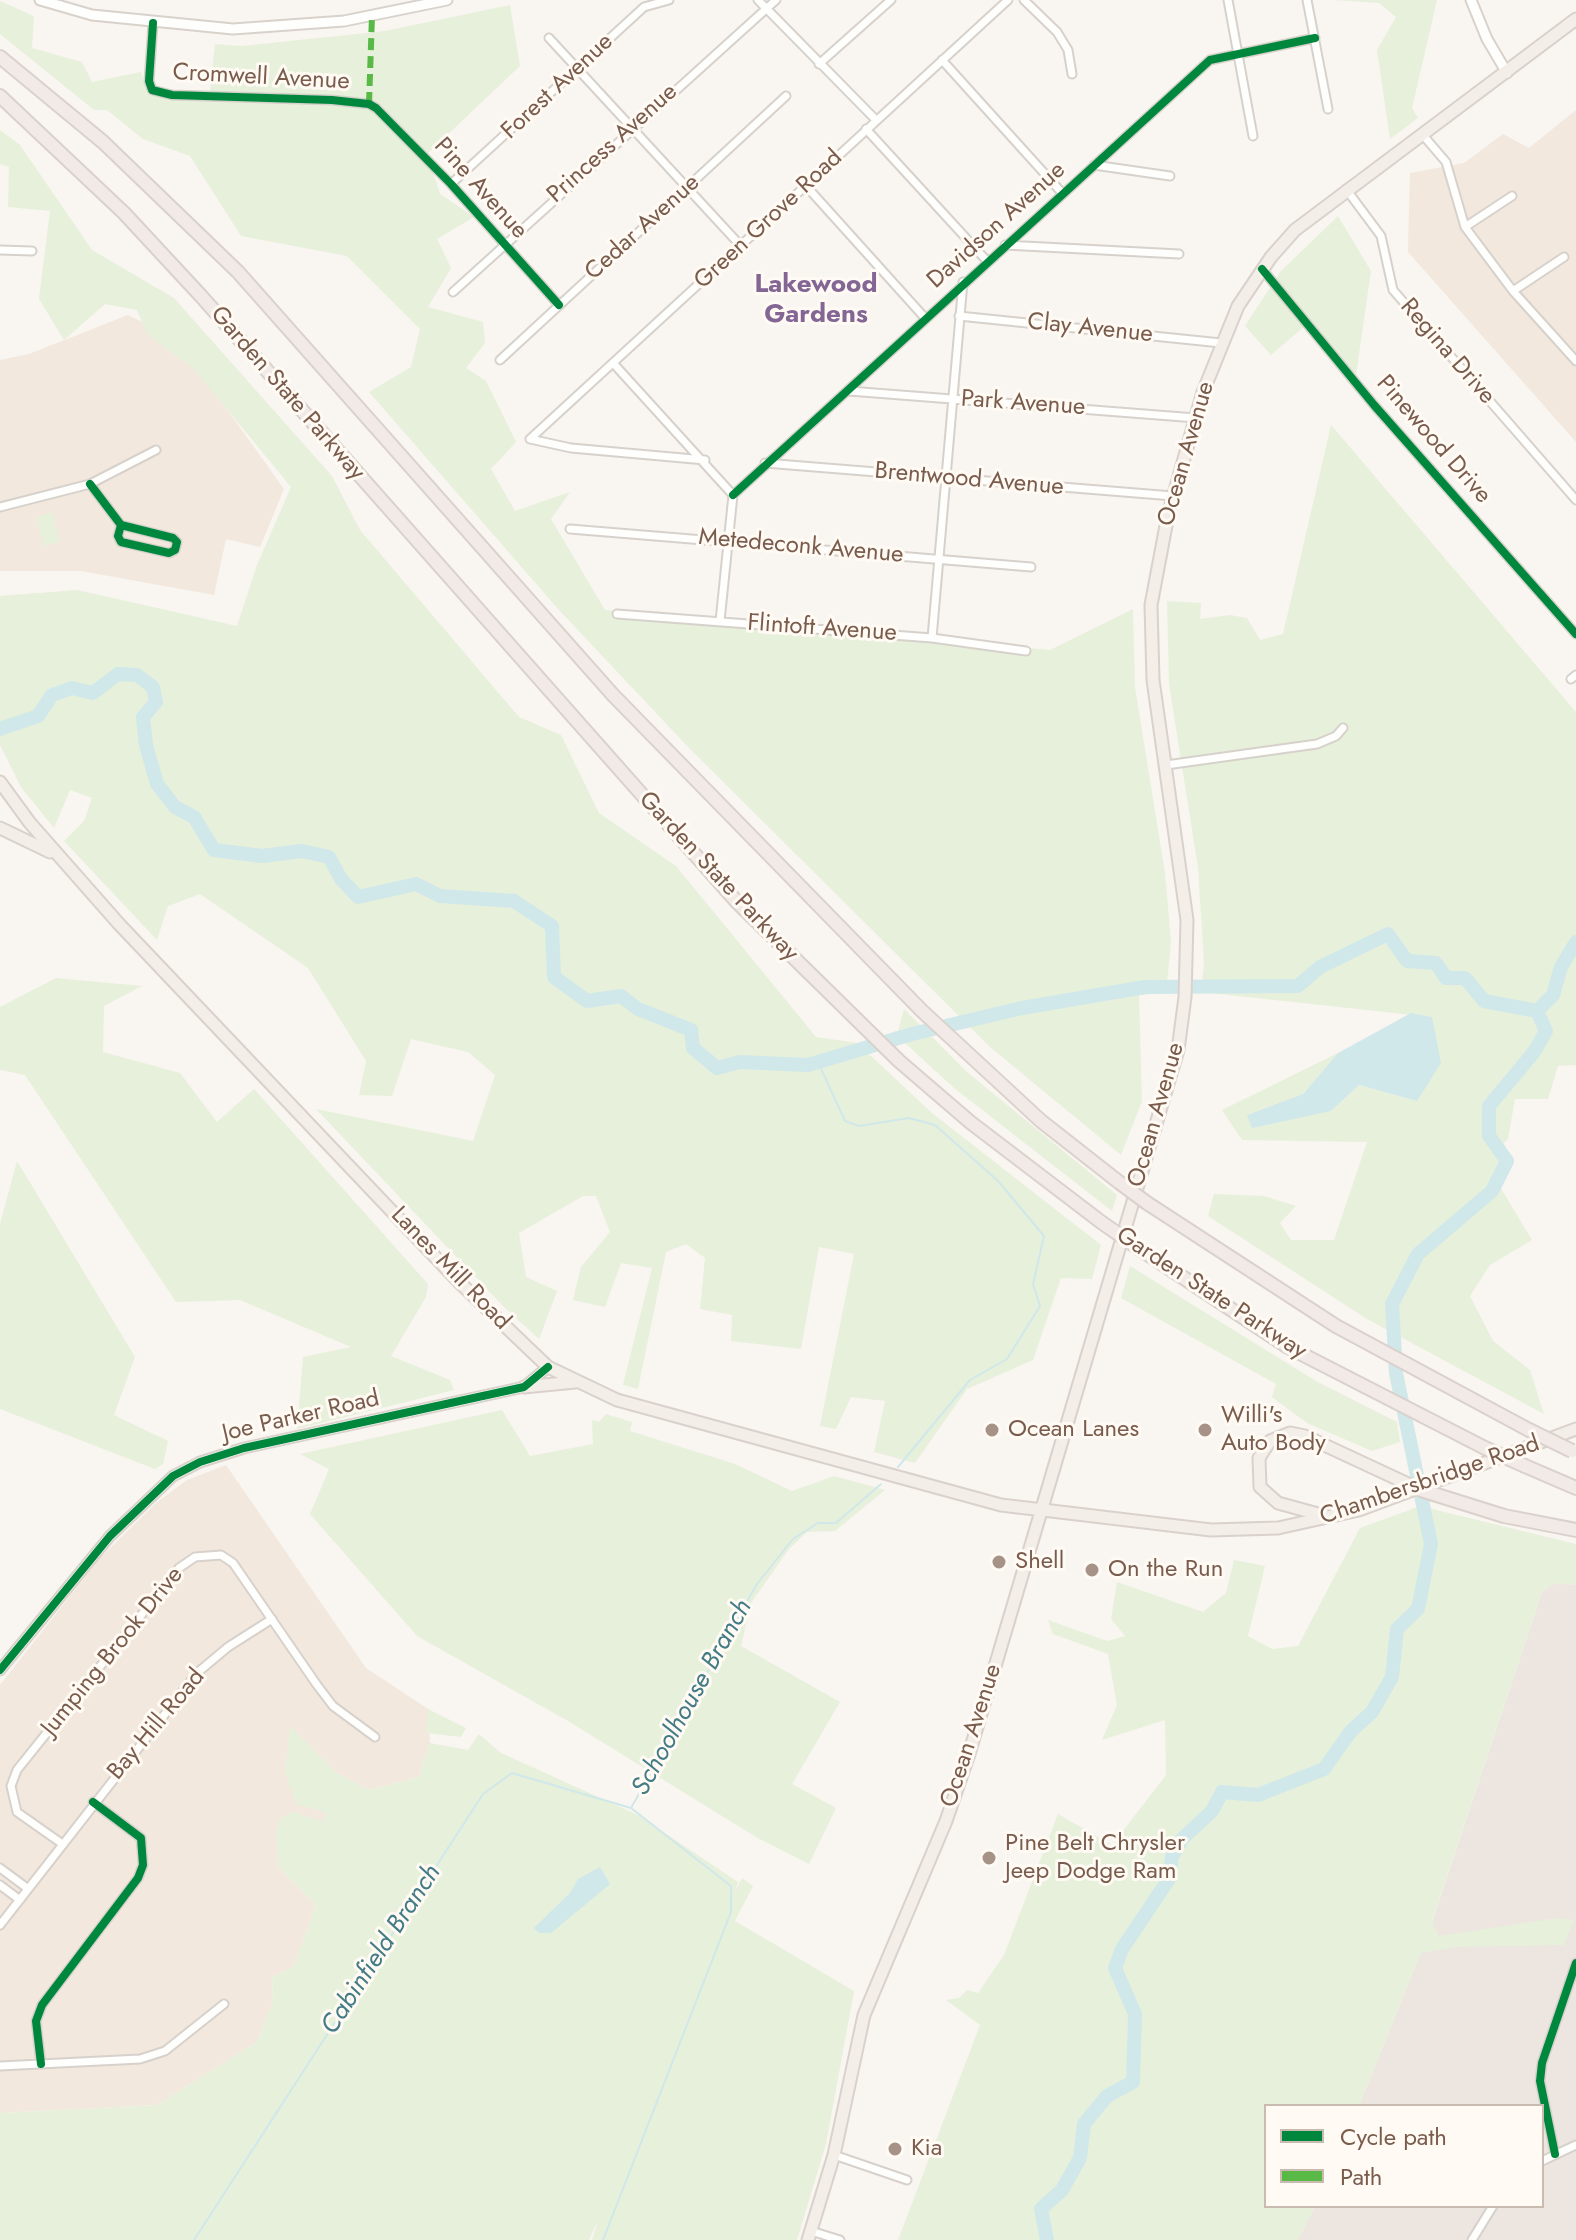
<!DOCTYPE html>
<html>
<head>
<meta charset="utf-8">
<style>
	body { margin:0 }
	#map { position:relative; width:1576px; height:2240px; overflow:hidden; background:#f9f5f0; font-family:Jost,sans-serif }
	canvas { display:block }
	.legend { position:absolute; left:1264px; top:2104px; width:280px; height:104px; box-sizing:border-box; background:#fffaf3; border:2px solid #cabbb1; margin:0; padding:10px 14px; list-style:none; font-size:24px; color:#7a5c4d }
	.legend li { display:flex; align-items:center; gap:16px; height:40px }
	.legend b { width:40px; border:2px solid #cabbb1 }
</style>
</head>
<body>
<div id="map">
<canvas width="1576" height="2240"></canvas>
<ul class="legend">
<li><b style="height:10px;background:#00873e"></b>Cycle path</li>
<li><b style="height:10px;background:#58b947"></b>Path</li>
</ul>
</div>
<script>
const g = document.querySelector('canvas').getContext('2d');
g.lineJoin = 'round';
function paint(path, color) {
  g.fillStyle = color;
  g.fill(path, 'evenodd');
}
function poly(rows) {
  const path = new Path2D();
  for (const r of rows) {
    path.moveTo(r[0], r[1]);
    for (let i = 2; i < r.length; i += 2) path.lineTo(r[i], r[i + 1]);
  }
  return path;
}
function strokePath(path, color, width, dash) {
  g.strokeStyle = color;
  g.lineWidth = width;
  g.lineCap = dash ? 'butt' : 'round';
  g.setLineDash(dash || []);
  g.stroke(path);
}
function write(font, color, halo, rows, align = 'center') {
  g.font = font + ' Jost,sans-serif';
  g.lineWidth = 6;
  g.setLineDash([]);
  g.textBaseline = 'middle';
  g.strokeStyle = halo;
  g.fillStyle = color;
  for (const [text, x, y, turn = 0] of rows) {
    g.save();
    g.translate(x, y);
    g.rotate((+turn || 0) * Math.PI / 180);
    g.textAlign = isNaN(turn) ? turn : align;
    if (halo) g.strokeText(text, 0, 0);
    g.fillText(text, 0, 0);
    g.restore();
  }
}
const residential = poly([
	[1576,110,1576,442,1408,252,1410,173,1464,163,1503,134,1529,148],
	[128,315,176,338,284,489,260,547,226,539,214,595,81,571,0,571,0,360,29,354],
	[226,1465,366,1668,428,1709,430,1743,419,1777,369,1790,335,1772,290,1727,327,1812,324,1822,278,1867,316,1905,294,1967,272,1977,273,2002,257,2042,157,2105,0,2113,0,1685,99,1559,156,1503,187,1480]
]);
const industrial = poly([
	[1555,1583,1576,1585,1576,2240,1298,2240,1315,2206,1542,2206,1542,2106,1359,2106,1427,1937,1542,1592]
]);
const green = poly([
	[1332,0,1437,0,1412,108,1418,118,1390,139,1377,50,1396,17,1379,3],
	[0,1,34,16,32,48,82,62,92,82,141,72,147,94,209,100,215,44,242,46,385,31,510,5,520,66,427,154,440,194,474,217,437,239,451,268,428,307,483,322,485,343,466,368,486,381,516,442,491,469,515,511,570,492,551,519,605,610,1050,650,1133,609,1135,687,1165,873,1171,942,1166,993,1139,995,1142,1101,1121,1155,990,1047,690,749,559,610,369,392,411,367,420,329,347,256,241,236,190,156,143,139,107,110,94,110,0,34],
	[0,130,20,145,92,250,174,298,332,476,360,530,519,717,561,735,599,813,676,866,816,1037,857,1043,932,1113,1101,1245,1092,1279,1061,1278,1033,1360,967,1389,915,1463,874,1452,885,1401,851,1397,836,1429,820,1426,854,1254,819,1247,801,1349,731,1341,732,1315,700,1309,705,1258,686,1244,666,1252,638,1389,623,1385,652,1268,621,1263,605,1307,573,1300,581,1267,610,1232,596,1196,583,1196,519,1233,526,1277,557,1291,539,1339,504,1307,316,1109,473,1141,495,1075,468,1052,411,1039,392,1096,359,1095,366,1061,308,968,200,894,168,906,157,940,64,841,84,821,92,798,70,790,54,828,21,787,0,745,0,596,77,590,237,626,257,565,291,487,193,368,148,335,137,310,105,304,64,340,39,299,50,211,8,207,9,167,0,164],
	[1338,216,1371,271,1355,382,1306,325,1271,355,1245,326,1280,272],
	[1331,425,1576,712,1576,1065,1558,1066,1548,1099,1515,1099,1508,1139,1504,1143,1506,1149,1499,1185,1532,1240,1490,1265,1470,1296,1493,1341,1530,1370,1544,1414,1367,1319,1208,1216,1214,1194,1264,1196,1296,1206,1280,1223,1291,1240,1334,1240,1367,1142,1242,1140,1222,1110,1338,1053,1303,1094,1247,1115,1331,1111,1359,1085,1417,1101,1431,1017,1201,992,1204,963,1198,868,1169,684,1167,601,1201,603,1200,619,1230,615,1247,618,1260,640,1283,634],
	[52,512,60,542,44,546,36,517],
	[56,978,142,986,104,1006,103,1052,180,1073,217,1122,254,1089,428,1284,426,1297,391,1356,450,1380,454,1390,297,1429,303,1357,351,1347,240,1300,176,1302,25,1075,0,1070,0,1007],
	[904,1009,967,1072,1117,1195,1112,1211,954,1088,893,1032,898,1031],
	[17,1161,135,1357,114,1415,168,1441,163,1464,155,1469,0,1409,0,1224],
	[1130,1266,1316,1381,1397,1422,1400,1442,1372,1451,1307,1423,1272,1397,1276,1384,1121,1298],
	[502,1410,530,1456,593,1444,592,1420,599,1422,606,1414,632,1422,630,1431,735,1464,792,1491,834,1476,885,1490,835,1531,807,1532,789,1549,751,1603,741,1646,840,1702,792,1784,836,1808,809,1864,756,1837,568,1721,417,1636,310,1514,329,1469,300,1454],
	[1426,1504,1428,1508,1576,1544,1576,1585,1555,1583,1542,1592,1432,1921,1439,1936,1557,1918,1574,1920,1564,1945,1458,1947,1421,1953,1359,2106,1266,2106,1266,2206,1315,2206,1298,2240,898,2240,980,2025,946,2000,959,1998,967,1990,978,1993,1004,1955,1058,1814,1112,1845,1166,1775,1165,1720,1102,1740,1117,1705,1108,1654,1053,1634,1048,1620,1107,1641,1125,1636,1111,1619,1117,1582,1203,1612,1226,1593,1234,1560,1265,1566,1248,1636,1272,1649,1298,1646,1360,1528],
	[428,1709,466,1728,461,1737,426,1733],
	[290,1726,335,1772,369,1790,419,1777,430,1743,468,1750,479,1734,501,1753,638,1815,738,1882,735,1891,742,1878,753,1886,735,1921,854,1991,826,2144,797,2240,592,2240,598,2220,589,2240,0,2240,0,2113,157,2105,257,2042,273,2002,272,1977,294,1967,316,1905,278,1867,276,1831,281,1817,294,1812,323,1822,327,1813,296,1804,285,1772]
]);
const water = poly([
	[1411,1013,1432,1017,1441,1063,1417,1101,1359,1085,1331,1111,1252,1128,1247,1115,1303,1094,1338,1053],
	[600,1867,610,1884,551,1933,539,1933,534,1928,570,1893,578,1879]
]);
const stream = poly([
	[818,1062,845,1121,859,1126,909,1118,935,1125,998,1181,1044,1236,1033,1284,1040,1306,1007,1359,970,1380,898,1467],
	[194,2240,483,1794,512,1773,631,1808],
	[603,2240,731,1912,731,1886,631,1808,757,1584,793,1539,818,1523,836,1523,881,1484]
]);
const river = poly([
	[0,729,38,716,52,695,72,688,93,693,118,674,137,675,153,687,156,702,143,717,146,745,157,784,175,807,194,817,214,850,262,856,302,851,329,857,341,879,358,897,416,884,440,896,514,901,552,926,554,977,587,1001,621,996,638,1009,691,1030,693,1048,717,1068,740,1062,808,1065,912,1034,1022,1008,1145,987,1298,986,1320,967,1388,934,1407,961,1436,963,1446,978,1465,978,1484,1001,1537,1011],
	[1537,1011,1553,995,1561,967,1576,942],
	[1047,2240,1041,2209,1062,2190,1080,2158,1084,2124,1107,2096,1133,2082,1135,2014,1115,1968,1122,1949,1169,1879,1172,1857,1182,1839,1212,1811,1222,1792,1258,1795,1324,1769,1351,1731,1372,1712,1392,1677,1397,1629,1418,1609,1431,1544,1396,1373,1392,1304,1418,1254,1492,1191,1507,1161,1489,1136,1489,1106,1534,1052,1546,1031,1537,1011]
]);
const street = poly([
	[758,0,876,120],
	[1024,0,1057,32,1068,50,1072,74],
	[1228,0,1253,136],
	[1307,0,1328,109],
	[153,23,149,81,152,90,172,95,332,100,369,104,376,108,451,184,559,305],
	[549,38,740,245],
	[942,60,1063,194],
	[819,64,891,0],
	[866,129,987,261],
	[1422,134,1446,162,1465,227,1513,291,1576,361],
	[1094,165,1170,176],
	[451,184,644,7,669,0],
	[807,187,925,318],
	[1346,189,1381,236,1393,290,1576,500],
	[1465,227,1512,196],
	[1005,245,1179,254],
	[0,250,32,251],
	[1262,269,1374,405,1576,634],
	[1513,291,1564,257],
	[453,292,776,0],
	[959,316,1221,343],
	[500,360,786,96],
	[613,363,733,495,720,621],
	[849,391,1196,418],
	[530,439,1008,0],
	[530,439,571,448,705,460],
	[765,463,1173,496],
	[90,484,121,525,173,538,177,542,175,550,169,553,121,542,118,536,121,525],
	[733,495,1210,60,1315,38],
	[0,507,90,484,156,450],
	[570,529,1031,567],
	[617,614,932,638,1026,651],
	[932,638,963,282],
	[1571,679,1576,675],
	[1166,765,1317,744,1336,736,1343,728],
	[61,1843,17,1812,11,1786,17,1770,179,1568,195,1557,221,1555,233,1563,317,1685,333,1706,375,1737],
	[0,1868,27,1888],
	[0,1885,20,1900],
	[0,1925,197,1673,228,1647,272,1619],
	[41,2064,36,2021,42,2005,138,1878,143,1865,141,1838,93,1802],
	[0,2066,140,2059,165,2051,224,2004],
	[1555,2154,1540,2081,1542,2063,1576,1963],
	[834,2155,907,2180],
	[1542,2161,1576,2145],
	[811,2231,840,2240],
	[1472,2240,1493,2206]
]);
const secondary = poly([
	[40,0,92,15,233,29,344,21,447,0],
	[1471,0,1487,39,1507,73],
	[0,1670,110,1536,173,1476,200,1462,244,1448,524,1387,548,1367]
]);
const primary = poly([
	[0,782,30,823,119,924,459,1282,548,1367,617,1400,1001,1505,1211,1530,1278,1528,1359,1510,1576,1429],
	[0,828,50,852],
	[524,1387,575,1382],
	[1329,1517,1278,1503,1260,1487,1259,1458,1270,1441,1290,1433,1305,1436,1421,1490],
	[808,2240,834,2155,864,2015,946,1821,969,1754,1178,1050,1185,997,1187,920,1153,680,1151,605,1168,515,1203,392,1238,306,1271,257,1295,230,1576,19]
]);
const highway = poly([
	[0,57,103,142,238,272,613,695,922,1011,1041,1121,1120,1183],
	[0,96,124,213,201,296,736,901,899,1061,970,1122,1101,1222],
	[1147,1203,1336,1326,1529,1430],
	[1134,1245,1288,1347,1485,1448],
	[1525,1466,1576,1488],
	[1421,1490,1504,1516,1576,1530]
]);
const highwayBridge = poly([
	[1120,1183,1147,1203],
	[1101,1222,1134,1245],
	[1529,1430,1572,1451],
	[1485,1448,1525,1466]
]);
const quiet = poly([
	[369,104,372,16]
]);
const cycleway = poly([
	[153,23,149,81,152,90,172,95,332,100,369,104,376,108,451,184,559,305],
	[1262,269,1374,405,1576,634],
	[90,484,121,525,173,538,177,542,175,550,169,553,121,542,118,536,121,525],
	[733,495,1210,60,1315,38],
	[0,1670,110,1536,173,1476,200,1462,244,1448,524,1387,548,1367],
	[41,2064,36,2021,42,2005,138,1878,143,1865,141,1838,93,1802],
	[1555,2154,1540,2081,1542,2063,1576,1963]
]);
const markers = [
	[992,1430,8,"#a69286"],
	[1205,1430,8,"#a69286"],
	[999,1562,8,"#a69286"],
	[1092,1570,8,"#a69286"],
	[989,1858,8,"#a69286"],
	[895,2149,8,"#a69286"]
];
const streetNames = [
	["Cromwell Avenue",261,78,3],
	["Forest Avenue",558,87,-43],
	["Princess Avenue",613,144,-42],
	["Pine Avenue",480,189,48],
	["Green Grove Road",769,220,-43],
	["Davidson Avenue",997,226,-42],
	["Cedar Avenue",643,228,-42],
	["Clay Avenue",1090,329,6],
	["Regina Drive",1447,352,49],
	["Garden State Parkway",287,394,49],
	["Park Avenue",1023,404,4],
	["Pinewood Drive",1433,440,49],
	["Ocean Avenue",1187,454,-74],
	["Brentwood Avenue",969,480,5],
	["Metedeconk Avenue",801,547,5],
	["Flintoft Avenue",822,629,4],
	["Garden State Parkway",718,877,47],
	["Ocean Avenue",1157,1115,-74],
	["Lanes Mill Road",450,1269,46],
	["Garden State Parkway",1211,1294,33],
	["Joe Parker Road",301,1417,-13],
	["Chambersbridge Road",1430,1481,-19],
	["Jumping Brook Drive",113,1652,-51],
	["Bay Hill Road",157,1725,-50],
	["Ocean Avenue",972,1736,-72]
];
const poiNames = [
	["Willi's",1221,1416],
	["Auto Body",1221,1444],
	["Ocean Lanes",1008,1430],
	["Shell",1015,1562],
	["On the Run",1108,1570],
	["Pine Belt Chrysler",1005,1844],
	["Jeep Dodge Ram",1005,1872],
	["Kia",911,2149]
];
const neighbourhoodNames = [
	["Lakewood",816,286],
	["Gardens",816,316]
];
const waterNames = [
	["Schoolhouse Branch",693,1698,-61],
	["Cabinfield Branch",382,1950,-57]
];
paint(residential, '#f2e8de');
paint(industrial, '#ede5e0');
paint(green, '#e7f0db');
paint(water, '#d0e8ea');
strokePath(stream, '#d0e8ea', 2);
strokePath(river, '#d0e8ea', 14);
strokePath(street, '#d7d1cb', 11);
strokePath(secondary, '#d9d2cb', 13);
strokePath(primary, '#dad1cc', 15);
strokePath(highway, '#dad1cc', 16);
strokePath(street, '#fefefd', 7);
strokePath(secondary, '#fefefd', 9);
strokePath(primary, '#f3eee8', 11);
strokePath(highway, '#f2eae7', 12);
strokePath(highwayBridge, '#dad1cc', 16, []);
strokePath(highwayBridge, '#f2eae7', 12);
strokePath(quiet, '#58b947', 6, [12, 6]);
strokePath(cycleway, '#00873e', 8);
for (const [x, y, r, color] of markers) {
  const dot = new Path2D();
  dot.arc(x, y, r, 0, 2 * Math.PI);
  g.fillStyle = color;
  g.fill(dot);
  strokePath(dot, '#fffaf3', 3);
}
write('24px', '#7a5c4d', '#fffaf3', streetNames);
write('24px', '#7a5c4d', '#fffaf3', poiNames, 'left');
write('bold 26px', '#846695', '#fffaf3', neighbourhoodNames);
write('italic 26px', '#437c86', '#fffaf3', waterNames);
</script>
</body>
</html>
